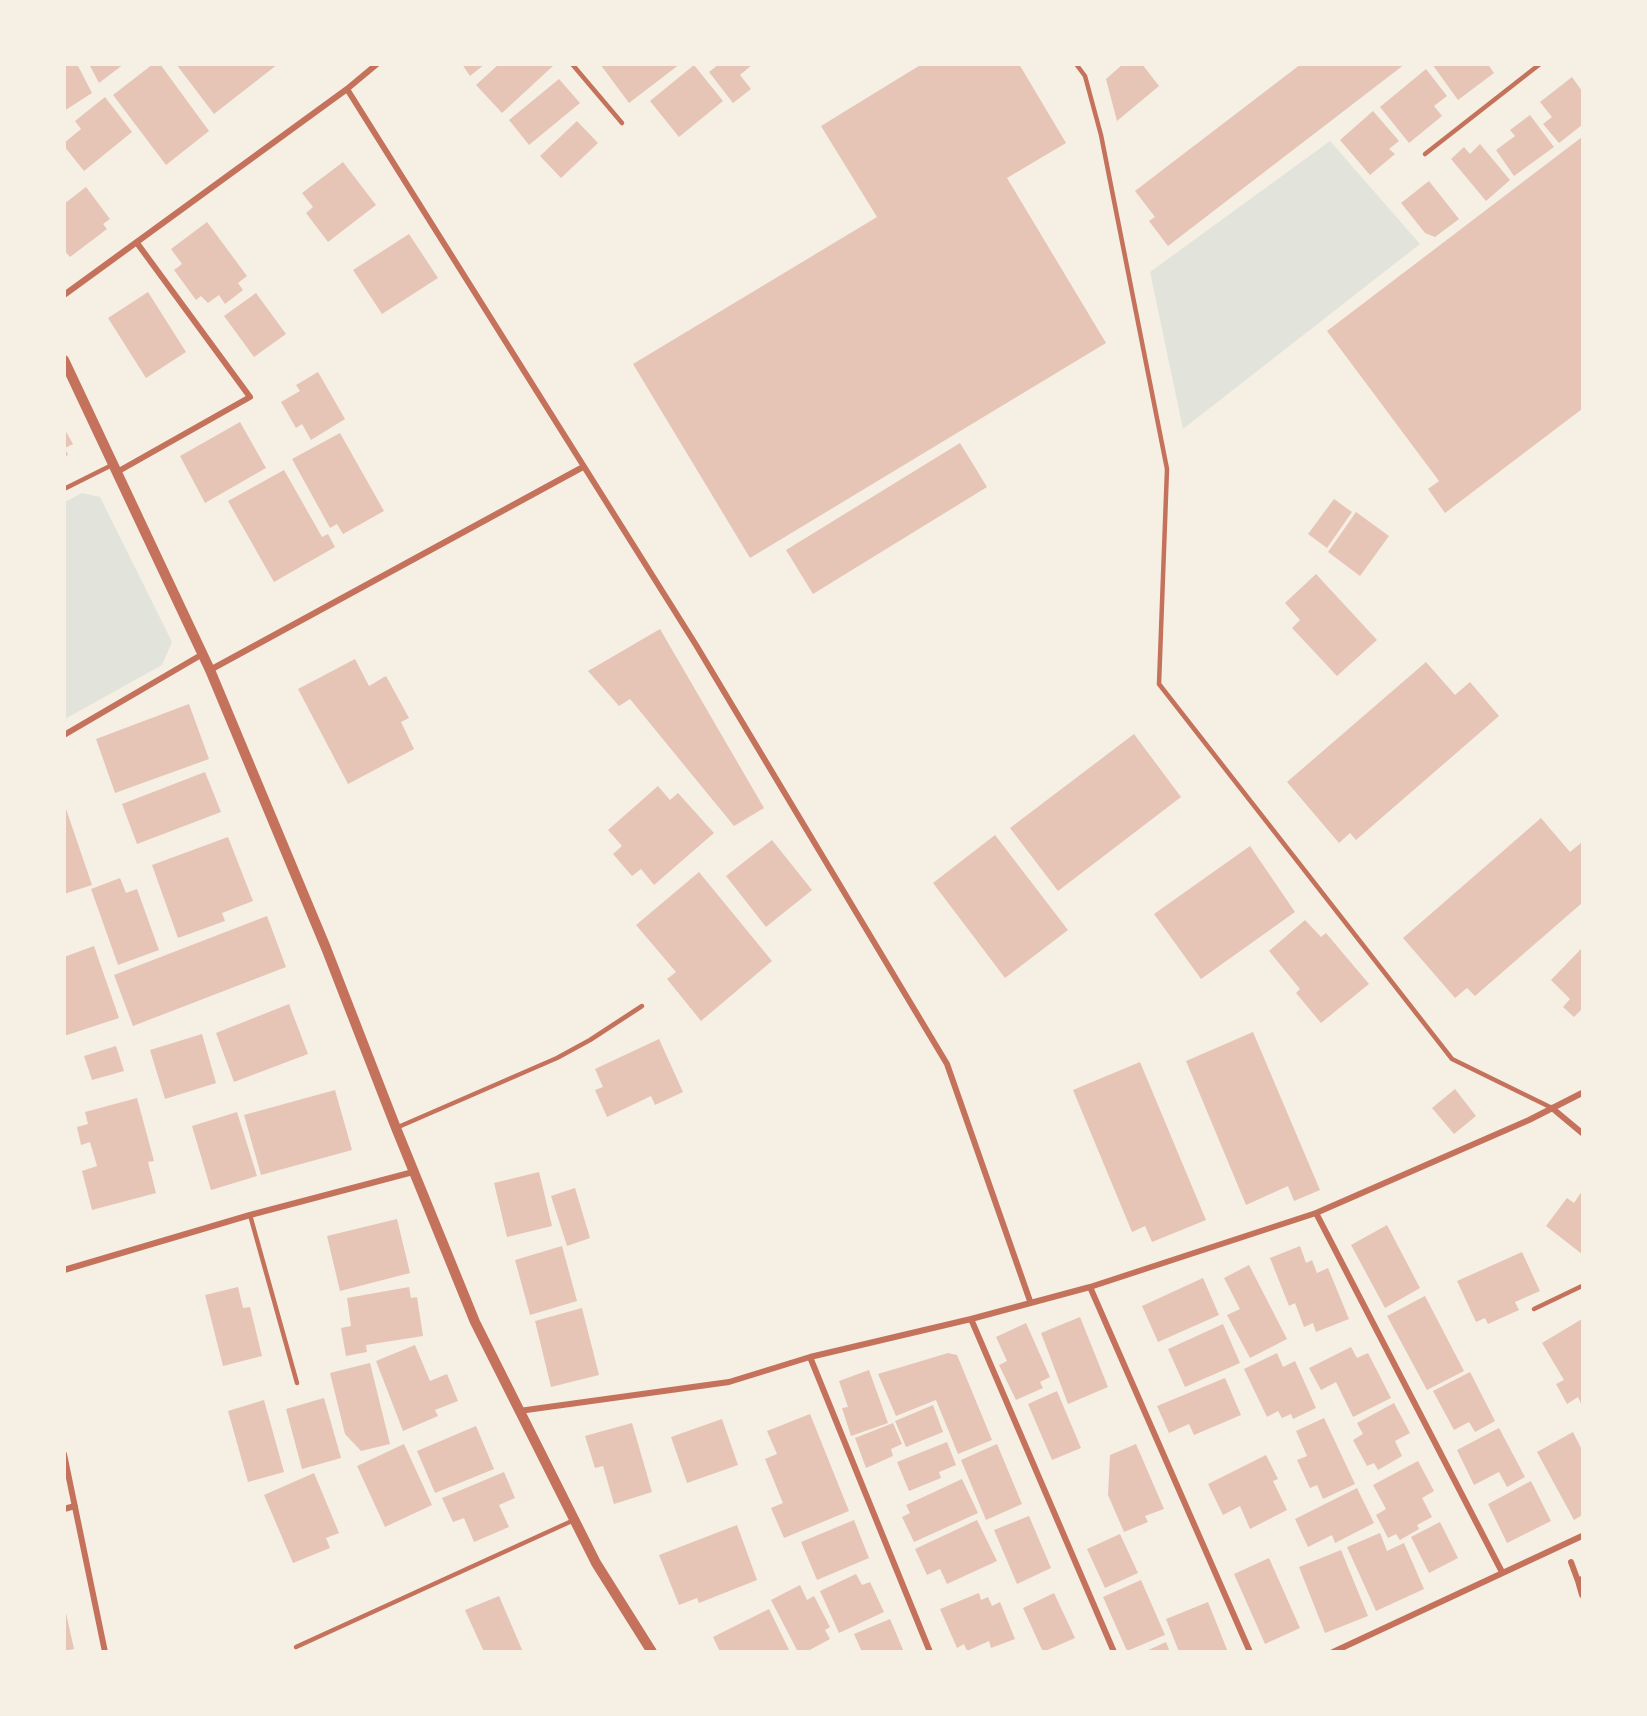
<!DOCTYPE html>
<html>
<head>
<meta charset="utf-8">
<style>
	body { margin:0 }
	#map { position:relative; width:1647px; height:1716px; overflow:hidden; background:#f6efe4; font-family:"Public Sans",sans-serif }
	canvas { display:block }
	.frame { position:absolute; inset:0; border:66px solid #f6efe4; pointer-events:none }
</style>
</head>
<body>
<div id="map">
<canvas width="1647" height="1716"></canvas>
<div class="frame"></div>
</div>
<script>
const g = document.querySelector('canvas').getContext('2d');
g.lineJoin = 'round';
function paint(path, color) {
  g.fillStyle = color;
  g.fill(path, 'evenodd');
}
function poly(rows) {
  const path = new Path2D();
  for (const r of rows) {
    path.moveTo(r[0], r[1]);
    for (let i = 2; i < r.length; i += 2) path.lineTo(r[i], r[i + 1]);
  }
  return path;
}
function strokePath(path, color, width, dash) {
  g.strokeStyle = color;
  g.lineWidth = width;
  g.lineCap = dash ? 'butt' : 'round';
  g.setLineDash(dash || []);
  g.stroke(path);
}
const green = poly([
	[1330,141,1420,244,1183,429,1150,272],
	[82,493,100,497,172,642,162,665,65,719,65,502]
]);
const building = poly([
	[64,64,77,64,92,93,64,111],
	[89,64,124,64,99,83],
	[153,64,160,64,209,131,166,165,113,95],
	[176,64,278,64,214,114],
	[462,64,485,64,470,76],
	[499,64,552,64,553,66,502,113,476,85],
	[600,64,680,64,629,103],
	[719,64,753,64,740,75,751,89,733,103,709,72],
	[922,64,1019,64,1066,143,1007,178,1106,343,750,558,633,364,877,217,821,126],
	[1123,64,1142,64,1159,86,1117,121,1106,79],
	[1301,64,1405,64,1168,246,1149,221,1155,217,1135,191],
	[1432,64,1488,64,1494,73,1458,100],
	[694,65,723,101,679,137,650,101],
	[1426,69,1447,96,1434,106,1442,116,1409,143,1380,107],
	[1572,77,1582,91,1582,125,1559,143,1543,124,1552,117,1540,102],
	[559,79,580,103,529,145,509,120],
	[105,97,132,132,84,171,64,146,64,143,81,129,75,121],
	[1373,111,1399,141,1389,149,1395,154,1370,175,1340,140],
	[1530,115,1554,147,1514,176,1496,150,1515,136,1510,130],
	[577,121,598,143,561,178,540,156],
	[1582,137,1582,409,1445,513,1428,489,1439,481,1327,331],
	[1480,144,1510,180,1486,201,1451,159,1464,147,1470,154],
	[343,162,376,205,328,242,306,213,313,207,302,193],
	[1429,181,1459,219,1435,237,1425,233,1401,203],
	[86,187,110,219,103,224,107,229,70,257,64,250,64,204],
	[207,222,247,276,238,283,243,290,225,304,219,295,208,303,201,296,196,300,174,270,182,264,171,249],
	[409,234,438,278,382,314,353,270],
	[148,292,186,352,146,378,108,318],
	[256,293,286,334,254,357,224,316],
	[318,372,345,419,311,440,302,424,296,428,281,402,300,391,296,385],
	[240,422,266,468,205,503,180,456],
	[64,428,73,444,65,448,68,455,64,457],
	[340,433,384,511,343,534,337,524,330,528,292,459],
	[960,443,987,487,813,594,786,550],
	[284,470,322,537,328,534,335,547,274,582,228,501],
	[1334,499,1352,512,1327,548,1308,534],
	[1356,512,1389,536,1360,576,1328,552],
	[1316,574,1377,640,1337,676,1292,628,1300,620,1285,603],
	[660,629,764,808,734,826,630,699,619,706,588,671],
	[355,659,369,686,386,676,409,718,401,722,414,749,348,784,298,689],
	[1426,662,1455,695,1470,682,1499,716,1356,840,1350,833,1339,843,1287,782],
	[189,704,209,759,115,793,96,739],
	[1134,734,1181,797,1058,891,1010,828],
	[205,772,221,812,137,844,122,804],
	[658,786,670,800,678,793,714,833,654,885,641,869,632,876,613,854,622,846,608,830],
	[65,806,92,885,64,894,64,807],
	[1541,818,1570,852,1582,842,1582,903,1475,996,1467,988,1455,998,1403,938],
	[995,835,1068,930,1005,978,933,883],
	[228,837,253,901,222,913,225,921,178,938,152,865],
	[772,840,812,890,766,927,726,876],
	[1250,846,1295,912,1201,979,1154,914],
	[699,872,772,961,701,1021,667,979,676,972,636,925],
	[120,878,126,893,137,889,159,950,118,965,91,889],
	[267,916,286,967,133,1026,114,975],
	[1305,920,1321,937,1326,933,1369,984,1321,1023,1296,993,1300,989,1269,951],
	[94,946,119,1018,64,1036,64,957],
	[1582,948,1582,1009,1574,1017,1563,1007,1570,999,1551,980],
	[289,1004,308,1054,234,1082,216,1033],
	[1253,1032,1320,1190,1294,1201,1288,1186,1246,1205,1186,1061],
	[202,1034,216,1083,165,1099,150,1050],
	[659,1039,683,1092,655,1105,651,1096,607,1117,595,1090,603,1087,595,1069],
	[116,1046,124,1071,92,1080,84,1056],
	[1140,1062,1206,1220,1152,1242,1145,1226,1132,1232,1073,1090],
	[1455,1089,1476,1116,1454,1134,1432,1108],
	[335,1090,352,1150,261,1175,244,1115],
	[137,1098,154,1161,148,1162,156,1193,92,1210,82,1171,97,1166,90,1142,81,1145,77,1127,88,1124,85,1112],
	[237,1112,257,1176,211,1190,192,1126],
	[539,1172,552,1226,507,1237,494,1183],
	[575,1188,590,1238,567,1246,551,1196],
	[1582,1191,1582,1254,1546,1226,1567,1198,1574,1203],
	[397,1219,410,1273,340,1291,327,1236],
	[1387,1225,1420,1288,1385,1308,1351,1245],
	[562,1246,577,1301,530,1315,515,1260],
	[1300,1246,1306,1263,1312,1260,1317,1273,1328,1268,1349,1319,1316,1332,1313,1323,1304,1327,1295,1303,1289,1306,1270,1258],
	[1522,1252,1540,1291,1515,1302,1519,1310,1488,1324,1485,1318,1476,1322,1457,1281],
	[1249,1265,1287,1339,1250,1358,1227,1315,1240,1309,1224,1278],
	[1203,1278,1219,1315,1158,1342,1142,1306],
	[238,1287,243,1308,250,1307,262,1356,223,1366,205,1295],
	[409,1287,411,1298,417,1297,423,1336,366,1345,367,1352,346,1356,341,1328,351,1326,347,1298],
	[1425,1296,1464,1371,1427,1390,1387,1316],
	[582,1308,599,1375,551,1387,535,1321],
	[1080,1317,1108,1387,1068,1404,1041,1333],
	[1582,1319,1582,1406,1578,1397,1567,1404,1556,1384,1564,1380,1542,1343],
	[1026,1323,1050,1377,1040,1382,1043,1388,1016,1400,999,1365,1007,1361,996,1337],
	[1223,1324,1240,1363,1185,1387,1168,1349],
	[415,1345,430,1381,447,1374,458,1401,435,1410,438,1416,403,1431,376,1361],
	[1351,1347,1357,1358,1368,1353,1391,1398,1353,1417,1336,1382,1321,1390,1309,1368],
	[948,1353,957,1355,992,1440,958,1454,936,1400,896,1416,878,1374],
	[1277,1353,1283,1367,1295,1361,1316,1408,1293,1419,1291,1414,1282,1418,1278,1411,1267,1417,1244,1369],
	[370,1363,390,1444,361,1451,345,1434,330,1373],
	[869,1370,888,1423,851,1436,842,1408,848,1407,839,1381],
	[1470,1372,1495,1421,1475,1432,1469,1422,1454,1430,1433,1391],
	[1225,1378,1241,1415,1194,1435,1189,1424,1169,1433,1157,1406],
	[1057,1391,1081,1448,1052,1460,1028,1404],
	[324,1398,341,1458,302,1469,286,1409],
	[264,1400,284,1472,248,1482,228,1411],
	[1394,1403,1410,1433,1395,1441,1402,1456,1378,1470,1374,1463,1367,1466,1353,1440,1363,1434,1357,1423],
	[933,1405,943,1432,906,1447,895,1421],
	[810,1414,849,1511,784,1538,771,1508,783,1503,765,1459,777,1454,767,1431],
	[1324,1418,1355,1484,1323,1499,1317,1485,1310,1488,1297,1460,1307,1456,1296,1431],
	[722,1419,738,1465,687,1483,671,1437],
	[632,1423,652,1492,614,1504,603,1466,595,1468,585,1436],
	[893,1423,902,1444,891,1449,893,1456,866,1468,855,1438],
	[476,1426,494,1469,435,1493,417,1451],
	[1499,1428,1525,1477,1507,1487,1499,1472,1474,1485,1457,1450],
	[1573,1432,1582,1450,1582,1515,1574,1520,1537,1452],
	[947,1442,956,1465,939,1472,941,1478,909,1491,897,1462],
	[404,1444,432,1505,385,1527,357,1466],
	[997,1444,1022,1504,986,1520,961,1460],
	[1136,1444,1164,1509,1145,1516,1148,1522,1124,1532,1108,1495,1110,1455],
	[1266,1455,1278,1479,1273,1481,1287,1510,1250,1529,1240,1506,1223,1515,1208,1484],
	[1418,1461,1434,1491,1422,1498,1432,1517,1417,1525,1419,1529,1400,1540,1396,1534,1388,1538,1376,1515,1386,1509,1373,1485],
	[504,1472,515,1498,499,1505,509,1527,474,1542,464,1518,453,1522,442,1498],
	[314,1473,339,1533,326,1538,330,1548,293,1563,264,1495],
	[962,1479,978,1513,914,1542,902,1517,910,1513,906,1505],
	[1531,1481,1551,1521,1507,1543,1488,1504],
	[1357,1488,1374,1523,1335,1543,1332,1535,1308,1547,1295,1519],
	[1029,1516,1051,1568,1017,1584,994,1530],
	[854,1520,869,1558,817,1580,801,1542],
	[977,1520,997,1561,947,1584,940,1569,927,1575,915,1549],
	[1440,1522,1458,1558,1429,1573,1411,1537],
	[737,1525,757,1580,699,1603,697,1598,679,1605,659,1555],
	[1380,1533,1387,1551,1404,1543,1424,1589,1376,1611,1347,1547],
	[1120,1534,1138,1573,1105,1588,1087,1549],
	[1341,1550,1368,1616,1325,1633,1299,1567],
	[1269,1558,1300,1628,1265,1644,1234,1574],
	[856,1574,862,1585,870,1582,884,1612,839,1633,820,1591],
	[1141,1580,1165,1635,1127,1651,1103,1597],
	[800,1585,807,1600,814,1596,830,1627,825,1630,830,1639,806,1652,798,1652,771,1600],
	[979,1593,981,1600,988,1597,992,1606,1000,1602,1015,1639,991,1648,989,1641,967,1651,964,1644,957,1648,940,1609],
	[1054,1593,1075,1638,1043,1652,1023,1608],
	[499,1596,523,1652,484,1652,465,1610],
	[1208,1602,1228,1652,1179,1652,1166,1619],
	[64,1604,74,1649,64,1651],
	[769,1609,790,1652,720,1652,713,1637],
	[890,1619,904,1652,862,1652,854,1634],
	[1166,1642,1170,1652,1144,1652]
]);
const service = poly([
	[572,64,622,123],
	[1076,64,1085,76,1101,135,1167,469,1159,684,1452,1059,1552,1108],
	[1425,154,1540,64],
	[64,489,114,464],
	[396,1128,557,1058,590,1040,642,1006],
	[250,1215,297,1383],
	[1534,1309,1582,1286],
	[296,1647,574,1520]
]);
const minor = poly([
	[347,89,696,645,947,1064,1030,1301],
	[64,295,347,89,377,64],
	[117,472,250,397,137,243],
	[210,670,583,467],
	[64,735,201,655],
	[1552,1108,1582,1133],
	[1316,1213,1502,1572],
	[64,1270,250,1215,413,1172],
	[1090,1287,1250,1652],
	[971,1319,1114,1652],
	[810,1357,930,1652],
	[519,1411,729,1382,810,1357,971,1319,1090,1287,1316,1213,1529,1120,1582,1093],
	[64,1454,105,1652],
	[64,1509,75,1506],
	[1571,1562,1578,1581,1582,1579],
	[1578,1581,1582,1595],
	[1333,1652,1582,1536]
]);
const tertiary = poly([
	[64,360,210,670,326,948,396,1128,475,1322,596,1563,652,1652]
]);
paint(green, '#e2e4dc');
paint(building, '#e6c5b7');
strokePath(service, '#c5725c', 4.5);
strokePath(minor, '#c5725c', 6);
strokePath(tertiary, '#c5725c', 10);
</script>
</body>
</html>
